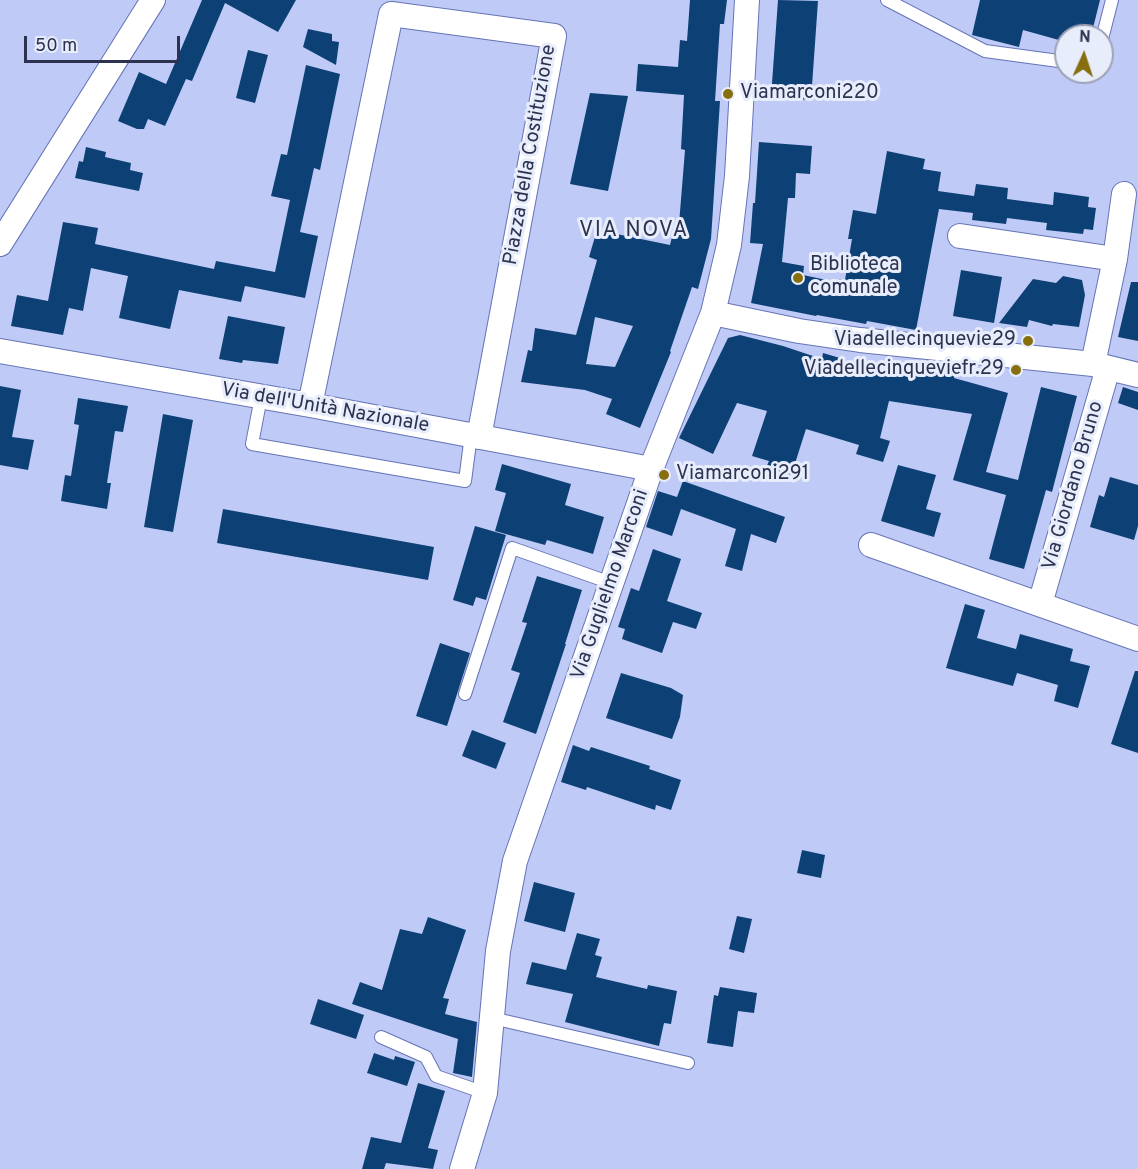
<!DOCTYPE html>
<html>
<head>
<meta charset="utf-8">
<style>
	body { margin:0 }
	#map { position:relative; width:1138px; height:1169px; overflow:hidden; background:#bfcbf6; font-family:Overpass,sans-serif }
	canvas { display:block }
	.north { position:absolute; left:1054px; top:24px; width:60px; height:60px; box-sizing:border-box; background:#e8edfc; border:2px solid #9da2b7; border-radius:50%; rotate:3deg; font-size:16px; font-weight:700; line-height:24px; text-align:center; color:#2c324f }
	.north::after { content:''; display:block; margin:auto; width:21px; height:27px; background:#876f0f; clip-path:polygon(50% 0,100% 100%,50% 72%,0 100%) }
	.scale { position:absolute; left:24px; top:36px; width:156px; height:27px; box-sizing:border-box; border:3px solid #2c324f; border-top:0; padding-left:8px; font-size:18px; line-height:21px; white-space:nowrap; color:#2c324f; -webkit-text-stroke:4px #e8edfc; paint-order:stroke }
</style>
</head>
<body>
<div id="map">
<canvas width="1138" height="1169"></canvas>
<div class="north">N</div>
<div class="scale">50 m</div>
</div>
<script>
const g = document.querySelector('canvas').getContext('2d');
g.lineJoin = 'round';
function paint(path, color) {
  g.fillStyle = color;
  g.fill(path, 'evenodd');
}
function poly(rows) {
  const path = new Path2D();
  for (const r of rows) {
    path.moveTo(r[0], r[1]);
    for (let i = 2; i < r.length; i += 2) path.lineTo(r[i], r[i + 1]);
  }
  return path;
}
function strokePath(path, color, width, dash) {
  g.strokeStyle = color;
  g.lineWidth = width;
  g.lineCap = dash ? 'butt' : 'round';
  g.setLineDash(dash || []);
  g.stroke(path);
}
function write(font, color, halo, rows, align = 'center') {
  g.font = font + ' Overpass,sans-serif';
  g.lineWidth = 6;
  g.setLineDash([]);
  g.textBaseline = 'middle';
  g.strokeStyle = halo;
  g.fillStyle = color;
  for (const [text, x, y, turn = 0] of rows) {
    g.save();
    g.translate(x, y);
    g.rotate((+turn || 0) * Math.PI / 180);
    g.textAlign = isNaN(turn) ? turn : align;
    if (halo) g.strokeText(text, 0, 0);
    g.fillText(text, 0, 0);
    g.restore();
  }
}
const building = poly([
	[202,0,296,0,278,32,225,3,192,81,186,79,165,126,148,119,144,129,137,129,118,121,139,72,166,84],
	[690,0,727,0,724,24,720,24,715,101,720,101,711,239,698,289,692,287,670,351,671,352,640,428,606,414,612,399,585,390,521,382,528,350,532,351,535,328,576,335,597,260,589,257,597,230,670,245,675,224,679,224,685,150,681,149,684,95,636,91,638,64,678,67,680,40,687,41],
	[595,317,633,326,615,367,586,364],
	[778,0,818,1,811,100,771,97],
	[980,0,1100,0,1091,36,1066,36,1066,42,1023,30,1019,47,972,35],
	[308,29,332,34,332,41,339,42,336,65,303,47],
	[248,50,268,55,255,103,236,98],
	[306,65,340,74,320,170,314,168,300,232,318,236,305,298,245,286,241,302,179,290,170,329,119,318,128,276,91,268,83,311,69,308,63,335,11,326,17,295,48,301,63,222,98,228,95,244,214,269,216,261,275,272,290,200,271,196,281,154,287,155],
	[590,93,628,96,608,191,570,184],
	[759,142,812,146,810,174,796,173,795,198,788,198,782,262,804,266,803,275,836,282,837,279,845,280,852,239,848,239,853,210,876,214,887,151,925,159,923,169,941,172,938,191,974,196,976,184,1008,188,1007,199,1053,205,1054,192,1089,197,1088,207,1096,208,1093,230,1084,229,1083,234,1046,230,1047,223,1007,218,1006,224,972,220,973,213,939,209,916,330,867,321,866,324,817,315,816,316,751,303,763,244,750,243,753,203,755,203],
	[86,147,106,152,105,157,131,163,130,170,143,173,139,191,75,178,79,161,83,162],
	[961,270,1002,277,994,323,953,316],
	[1063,276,1082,280,1085,295,1079,327,1053,324,1052,326,1029,320,1027,327,999,323,1033,279,1056,283],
	[1131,282,1138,282,1138,341,1118,337],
	[228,316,285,327,278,364,243,360,242,363,219,359],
	[740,335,783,346,822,359,823,353,840,358,840,361,908,375,910,362,920,363,920,361,956,366,954,378,1008,393,986,472,1018,480,1041,387,1077,396,1052,492,1046,490,1024,569,989,559,1006,495,953,480,972,414,889,401,880,438,890,441,883,462,856,454,859,445,806,429,791,476,766,468,769,461,752,456,767,411,737,403,713,454,679,438,728,338],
	[0,386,21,390,12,437,34,440,28,470,0,465],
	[1123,387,1138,392,1138,410,1118,403],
	[78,398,128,406,123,432,115,431,107,483,111,483,107,509,61,501,65,475,71,476,79,425,74,424],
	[163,414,193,420,173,532,144,527],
	[502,464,571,484,565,505,604,517,593,554,547,540,545,545,495,531,506,493,495,490],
	[898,465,936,475,926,509,941,513,934,537,881,521],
	[1110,477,1138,485,1138,526,1134,540,1090,527,1099,495,1104,497],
	[683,481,785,517,776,543,751,534,742,571,725,566,736,529,681,509,672,536,646,527,658,491,677,497],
	[223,509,434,547,428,580,217,543],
	[475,526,506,535,486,600,476,597,473,606,453,600],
	[653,549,681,559,667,601,702,613,696,629,673,622,662,653,622,639,625,629,618,627,631,588,639,591],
	[537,576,582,590,565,644,566,644,536,734,503,722,520,673,511,670,527,623,522,622],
	[965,604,985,610,977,638,1016,649,1020,634,1073,649,1070,661,1090,666,1078,708,1054,701,1058,685,1017,673,1013,686,946,668],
	[440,643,470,653,447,726,416,716],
	[1135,671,1138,671,1138,753,1111,744],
	[621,673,671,688,683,695,680,717,672,739,606,718],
	[472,730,506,743,496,769,462,756],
	[573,745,589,751,591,747,650,766,649,769,681,780,671,810,656,805,655,810,587,787,586,790,561,782],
	[802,850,825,855,821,878,797,873],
	[534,882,575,893,565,932,524,921],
	[737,916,752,919,744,953,729,949],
	[428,917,466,930,443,998,449,999,445,1014,477,1022,472,1077,453,1073,458,1039,352,1004,360,982,382,990,400,929,422,934],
	[577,933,600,939,595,955,602,957,596,977,647,989,648,985,677,991,671,1024,664,1023,659,1046,565,1022,573,994,526,984,532,962,566,970],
	[720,987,757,993,754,1013,738,1011,733,1047,707,1043,714,995,718,996],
	[318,999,364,1015,356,1039,310,1024],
	[374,1053,394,1060,395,1056,415,1062,407,1086,367,1073],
	[418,1083,445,1091,428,1148,438,1150,433,1169,386,1163,384,1169,362,1169,371,1137,401,1143]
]);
const service = poly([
	[887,0,985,51,1066,62],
	[1102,39,1112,0],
	[261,397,252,444,465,481,471,435],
	[465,694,512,548,611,583],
	[492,1018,688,1063],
	[381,1037,426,1057,436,1076,485,1093]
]);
const minor = poly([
	[960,236,1115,259],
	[0,244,153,0],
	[713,313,799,331,860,340,1093,364,1138,375],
	[0,351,310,405,651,469],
	[1093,364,1115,259,1124,194],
	[310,405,391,14,554,36,479,437],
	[871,545,1138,639],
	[1040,604,1108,368],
	[462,1169,485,1093,498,951,515,861,651,469,713,313,729,245,737,176,747,0]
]);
const markers = [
	[728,94,6,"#876f0f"],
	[798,278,6,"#876f0f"],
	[1028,341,6,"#876f0f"],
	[1016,370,6,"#876f0f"],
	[664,475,6,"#876f0f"]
];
const poiNames = [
	["Viamarconi220",740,94],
	["Biblioteca",810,266],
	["comunale",810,289],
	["Viadellecinquevie29",1016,341,"right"],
	["Viadellecinqueviefr.29",1004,370,"right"],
	["Viamarconi291",676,475]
];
const streetNames = [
	["Piazza della Costituzione",531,155,-80],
	["Via dell'Unità Nazionale",325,409,10],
	["Via Giordano Bruno",1074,486,-74],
	["Via Guglielmo Marconi",611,585,-71]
];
const quarterNames = [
	["VIA NOVA",634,232]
];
paint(building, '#0d4176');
strokePath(service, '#6574b6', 14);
strokePath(minor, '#6574b6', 26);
strokePath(service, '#fff', 12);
strokePath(minor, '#fff', 24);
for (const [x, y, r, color] of markers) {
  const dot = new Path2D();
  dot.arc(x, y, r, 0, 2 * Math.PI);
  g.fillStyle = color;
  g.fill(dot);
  strokePath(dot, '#e8edfc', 2);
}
write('20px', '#2c324f', '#e8edfc', poiNames, 'left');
write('20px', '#2c324f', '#e8edfc', streetNames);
g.letterSpacing = '1.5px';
write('22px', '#2c324f', '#e8edfc', quarterNames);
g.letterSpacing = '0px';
</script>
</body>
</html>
